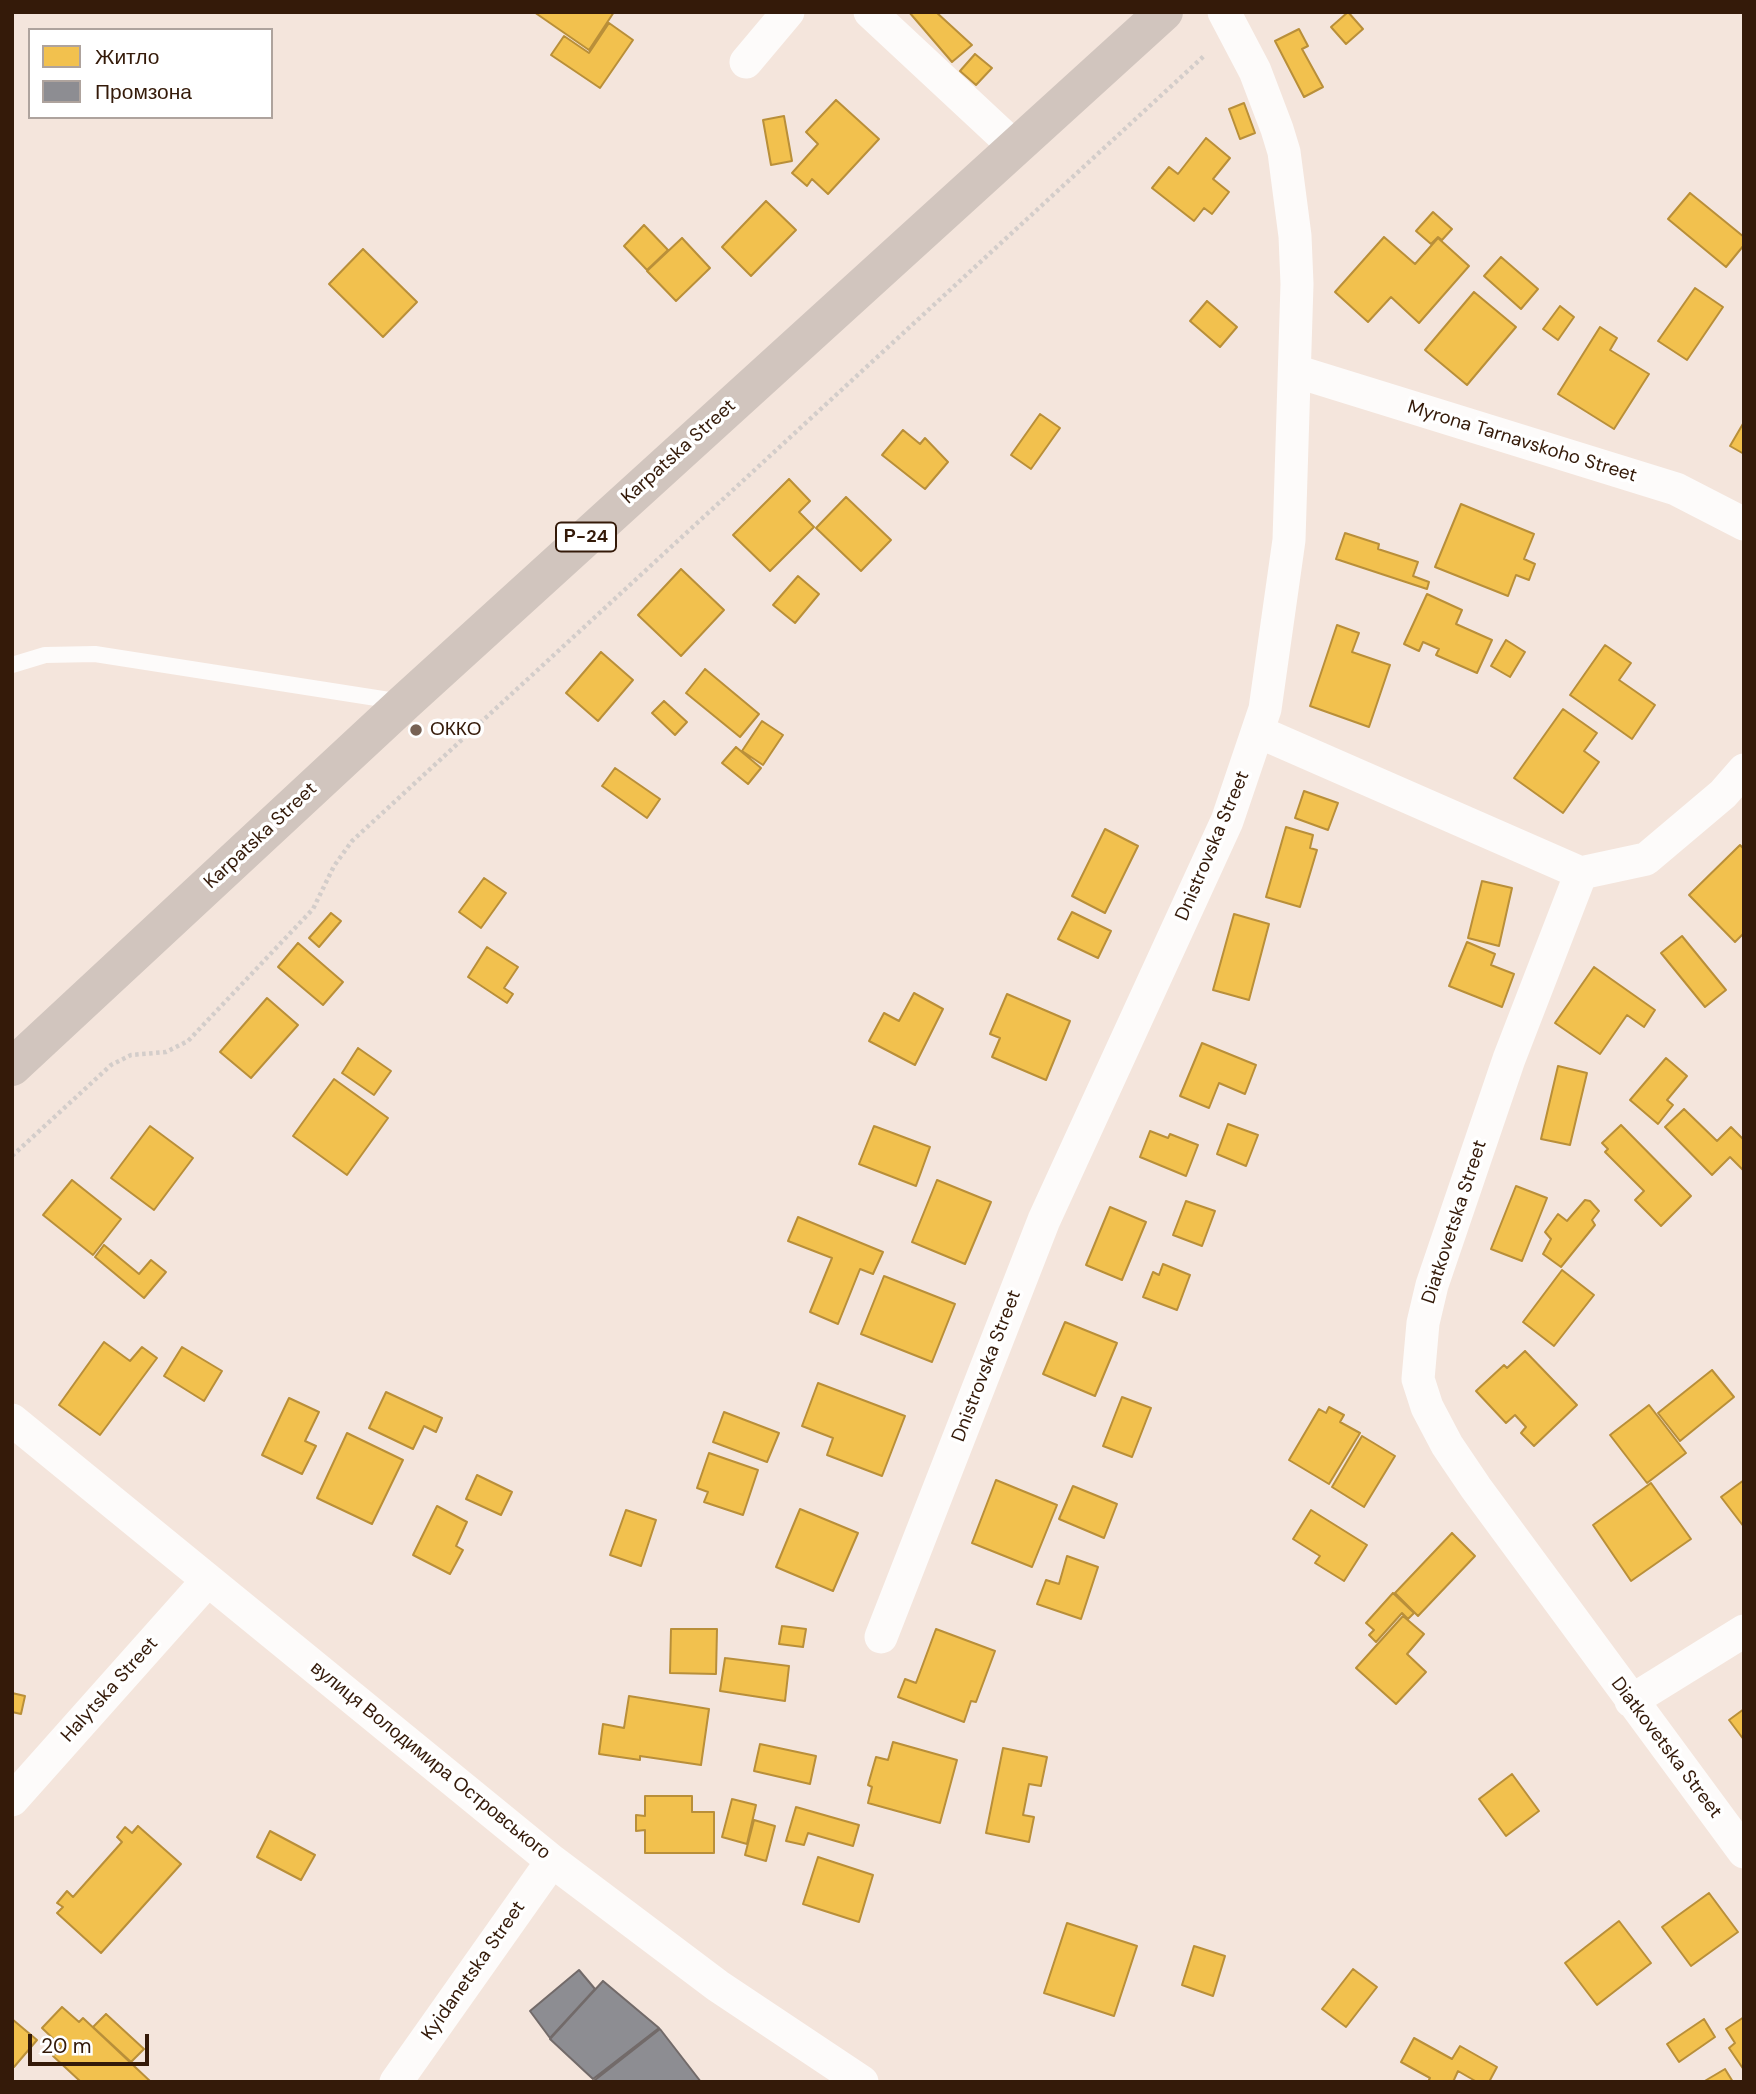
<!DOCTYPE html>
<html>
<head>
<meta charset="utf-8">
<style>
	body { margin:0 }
	#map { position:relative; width:1756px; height:2094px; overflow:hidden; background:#f4e5dc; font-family:"DM Sans",sans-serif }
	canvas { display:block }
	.frame { position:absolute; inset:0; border:14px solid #341a09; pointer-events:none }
	.legend { position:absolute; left:28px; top:28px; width:245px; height:91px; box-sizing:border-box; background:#fff; border:2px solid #aea39d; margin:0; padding:9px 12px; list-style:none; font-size:21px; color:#341a09 }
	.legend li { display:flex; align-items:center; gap:14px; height:35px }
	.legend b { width:35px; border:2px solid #aea39d }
	.scale { position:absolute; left:28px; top:2034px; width:121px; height:32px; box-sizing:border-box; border:4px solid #341a09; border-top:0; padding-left:9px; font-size:21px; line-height:24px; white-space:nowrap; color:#341a09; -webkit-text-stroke:5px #fff; paint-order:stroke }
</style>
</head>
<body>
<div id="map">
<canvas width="1756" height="2094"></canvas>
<div class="frame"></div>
<ul class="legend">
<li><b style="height:19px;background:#f2c14e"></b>Житло</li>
<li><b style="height:19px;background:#8d8d92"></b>Промзона</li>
</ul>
<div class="scale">20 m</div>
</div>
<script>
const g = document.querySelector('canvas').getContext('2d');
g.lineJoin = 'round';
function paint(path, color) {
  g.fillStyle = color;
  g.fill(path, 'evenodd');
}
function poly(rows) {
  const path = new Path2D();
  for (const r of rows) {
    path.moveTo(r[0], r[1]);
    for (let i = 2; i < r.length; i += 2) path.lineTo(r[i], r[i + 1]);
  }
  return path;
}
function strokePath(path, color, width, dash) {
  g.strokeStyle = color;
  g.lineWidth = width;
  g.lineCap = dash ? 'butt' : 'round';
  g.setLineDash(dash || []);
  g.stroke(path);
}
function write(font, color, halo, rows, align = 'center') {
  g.font = font + ' "DM Sans",sans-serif';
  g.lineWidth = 7;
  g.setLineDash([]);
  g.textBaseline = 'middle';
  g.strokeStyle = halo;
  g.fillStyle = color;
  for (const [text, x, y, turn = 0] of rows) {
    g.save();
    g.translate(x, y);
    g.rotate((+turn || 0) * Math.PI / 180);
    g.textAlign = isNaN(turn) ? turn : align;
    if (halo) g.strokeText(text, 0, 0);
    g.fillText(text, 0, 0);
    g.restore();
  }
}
const homes = poly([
	[534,12,614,12,589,50,534,12],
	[909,12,936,12,972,45,952,62,909,12],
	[1348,12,1363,29,1346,44,1331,27,1348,12],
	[609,23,633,40,600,88,551,55,564,36,589,53,609,23],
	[1299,29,1308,46,1302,49,1323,87,1304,97,1275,41,1299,29],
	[975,54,992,68,976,85,960,71,975,54],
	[836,100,879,139,828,194,812,179,807,186,792,173,818,144,806,132,836,100],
	[1244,103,1255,133,1240,139,1229,109,1244,103],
	[784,116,792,161,771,165,763,120,784,116],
	[1206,138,1230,158,1213,179,1229,192,1212,214,1204,208,1194,221,1152,188,1169,167,1178,174,1206,138],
	[1690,193,1744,237,1744,245,1726,267,1668,219,1690,193],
	[766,201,796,230,751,276,722,247,766,201],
	[1433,212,1452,229,1442,240,1438,237,1431,244,1416,231,1433,212],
	[644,225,668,250,647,270,624,246,644,225],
	[1384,237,1415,264,1438,238,1469,266,1419,323,1391,297,1368,322,1335,292,1384,237],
	[682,238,710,268,676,301,647,271,682,238],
	[363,249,417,302,383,337,329,284,363,249],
	[1501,257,1538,289,1521,309,1484,276,1501,257],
	[1695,288,1723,307,1687,360,1658,341,1695,288],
	[1474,292,1516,327,1467,385,1425,350,1474,292],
	[1207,301,1237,327,1220,347,1190,321,1207,301],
	[1560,306,1574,317,1558,340,1543,329,1560,306],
	[1600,327,1617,338,1610,350,1649,374,1614,429,1558,394,1600,327],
	[1040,414,1060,428,1031,469,1011,455,1040,414],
	[1744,422,1744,454,1730,446,1744,422],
	[903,430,920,444,925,438,948,462,925,489,882,455,903,430],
	[789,479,810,501,799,512,814,527,770,571,733,535,789,479],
	[846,497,891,540,861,571,816,528,846,497],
	[1461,504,1534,534,1524,559,1535,564,1529,580,1516,575,1508,596,1435,567,1461,504],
	[1345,533,1379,544,1378,549,1418,562,1413,576,1429,582,1427,589,1336,559,1345,533],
	[681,569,724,610,681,656,638,615,681,569],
	[798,576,819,594,795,623,773,605,798,576],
	[1427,594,1462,610,1456,624,1492,640,1477,673,1436,655,1439,649,1423,642,1419,651,1404,644,1427,594],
	[1337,625,1359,633,1352,652,1390,665,1369,727,1310,706,1337,625],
	[1506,640,1525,652,1510,677,1491,666,1506,640],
	[1605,645,1631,663,1619,680,1655,705,1632,739,1570,695,1605,645],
	[601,652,633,680,598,721,566,693,601,652],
	[705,669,759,714,740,737,686,693,705,669],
	[664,701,687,722,675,735,652,713,664,701],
	[1563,709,1597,733,1584,751,1599,762,1563,813,1514,778,1563,709],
	[762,721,783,735,763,765,742,751,762,721],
	[736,747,761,768,748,784,722,763,736,747],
	[615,768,660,799,647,818,602,786,615,768],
	[1304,791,1338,803,1328,830,1295,818,1304,791],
	[1286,827,1313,835,1310,848,1317,850,1300,907,1266,897,1286,827],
	[1105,829,1138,846,1105,913,1072,896,1105,829],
	[1740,845,1744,849,1744,933,1735,942,1689,895,1740,845],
	[484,878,506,893,481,928,459,912,484,878],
	[1482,881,1512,888,1499,946,1468,938,1482,881],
	[1072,912,1111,931,1098,958,1058,939,1072,912],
	[331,913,341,921,319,947,309,938,331,913],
	[1234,914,1269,924,1249,1000,1213,990,1234,914],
	[1682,936,1726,990,1705,1007,1661,953,1682,936],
	[1467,942,1495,954,1491,965,1514,974,1502,1007,1449,986,1467,942],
	[298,943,343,982,323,1005,278,967,298,943],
	[487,947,518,967,504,988,513,994,507,1003,468,977,487,947],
	[1594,967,1655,1010,1644,1027,1627,1015,1600,1054,1555,1023,1594,967],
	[914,993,943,1009,915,1065,869,1041,884,1013,899,1021,914,993],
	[1007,994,1070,1021,1046,1080,992,1057,1000,1038,990,1034,1007,994],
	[267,998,298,1025,251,1078,220,1052,267,998],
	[1202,1043,1256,1065,1245,1094,1219,1083,1209,1108,1180,1096,1202,1043],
	[358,1048,391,1071,374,1095,342,1073,358,1048],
	[1666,1058,1687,1076,1667,1100,1673,1105,1658,1124,1630,1100,1666,1058],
	[1558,1066,1587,1073,1570,1145,1541,1139,1558,1066],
	[334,1079,388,1118,347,1175,293,1136,334,1079],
	[1684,1109,1717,1141,1731,1127,1744,1140,1744,1171,1730,1157,1712,1175,1665,1127,1684,1109],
	[1228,1124,1258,1135,1246,1166,1217,1154,1228,1124],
	[1621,1125,1691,1196,1661,1226,1635,1200,1644,1191,1605,1152,1608,1149,1602,1143,1621,1125],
	[150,1126,193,1158,154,1210,111,1178,150,1126],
	[874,1126,930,1147,916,1186,859,1164,874,1126],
	[1150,1131,1168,1138,1170,1134,1198,1145,1186,1176,1140,1157,1150,1131],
	[72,1180,121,1219,93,1255,43,1215,72,1180],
	[937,1180,991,1202,965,1264,912,1242,937,1180],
	[1516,1186,1547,1198,1522,1261,1491,1249,1516,1186],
	[1585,1200,1590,1201,1599,1211,1592,1220,1595,1225,1561,1267,1543,1254,1551,1239,1545,1232,1558,1214,1567,1221,1585,1200],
	[1186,1201,1215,1211,1202,1246,1173,1235,1186,1201],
	[1110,1207,1146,1222,1122,1280,1086,1265,1110,1207],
	[798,1217,883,1252,873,1274,860,1269,838,1324,810,1312,832,1258,788,1241,798,1217],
	[104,1245,139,1274,151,1260,166,1272,144,1298,95,1257,104,1245],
	[1163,1264,1190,1275,1177,1310,1143,1297,1153,1272,1159,1275,1163,1264],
	[1562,1270,1594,1295,1554,1346,1523,1322,1562,1270],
	[884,1276,955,1304,932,1362,861,1334,884,1276],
	[1065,1322,1117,1343,1095,1396,1043,1374,1065,1322],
	[104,1342,130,1361,142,1347,157,1358,100,1435,59,1405,104,1342],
	[182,1347,222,1371,204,1401,164,1376,182,1347],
	[1525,1351,1577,1405,1534,1446,1521,1433,1526,1427,1515,1415,1506,1423,1476,1391,1504,1365,1507,1368,1525,1351],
	[1712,1370,1734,1397,1680,1441,1658,1413,1712,1370],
	[818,1383,905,1416,882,1476,827,1455,833,1438,802,1426,818,1383],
	[386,1392,442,1418,436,1432,424,1426,413,1449,369,1428,386,1392],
	[1122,1397,1151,1408,1132,1457,1103,1446,1122,1397],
	[289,1398,319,1412,305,1441,316,1446,302,1474,262,1455,289,1398],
	[1649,1405,1686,1453,1647,1483,1610,1435,1649,1405],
	[1329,1407,1344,1415,1340,1422,1360,1433,1329,1484,1289,1460,1319,1409,1326,1413,1329,1407],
	[724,1412,779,1433,767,1462,713,1442,724,1412],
	[347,1433,403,1460,372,1524,317,1498,347,1433],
	[1362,1436,1395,1456,1364,1507,1332,1487,1362,1436],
	[709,1453,758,1470,743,1515,704,1502,708,1492,697,1488,709,1453],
	[477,1475,512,1492,501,1515,466,1499,477,1475],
	[996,1480,1057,1505,1032,1567,972,1543,996,1480],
	[1744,1480,1744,1527,1721,1497,1744,1480],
	[1651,1483,1691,1539,1631,1581,1593,1525,1651,1483],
	[1073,1486,1117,1504,1104,1538,1059,1519,1073,1486],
	[437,1506,467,1522,456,1546,463,1550,450,1574,413,1555,437,1506],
	[800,1509,858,1533,833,1591,776,1567,800,1509],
	[626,1510,656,1520,641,1566,610,1555,626,1510],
	[1311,1510,1367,1545,1344,1581,1315,1563,1320,1556,1293,1539,1311,1510],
	[1452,1533,1475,1556,1418,1616,1395,1593,1452,1533],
	[1067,1556,1098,1567,1081,1619,1037,1604,1046,1580,1059,1584,1067,1556],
	[1393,1593,1414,1613,1408,1619,1402,1613,1376,1642,1369,1635,1374,1630,1366,1623,1393,1593],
	[1403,1616,1424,1634,1407,1654,1426,1672,1396,1704,1356,1668,1403,1616],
	[782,1626,806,1629,803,1647,779,1644,782,1626],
	[671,1629,717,1629,716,1674,670,1673,671,1629],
	[936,1629,995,1651,976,1702,971,1701,964,1722,898,1697,905,1679,916,1683,936,1629],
	[725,1658,789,1666,785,1701,720,1691,725,1658],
	[12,1693,25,1696,21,1714,12,1712,12,1693],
	[629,1696,709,1709,701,1765,640,1756,640,1760,599,1754,603,1724,624,1728,629,1696],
	[1744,1709,1744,1740,1729,1720,1744,1709],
	[893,1742,957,1760,940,1823,868,1803,872,1787,868,1785,876,1757,888,1760,893,1742],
	[760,1744,816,1756,810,1784,754,1771,760,1744],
	[1003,1748,1047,1757,1041,1786,1029,1784,1023,1815,1034,1817,1029,1842,986,1833,1003,1748],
	[1512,1774,1539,1811,1506,1836,1479,1799,1512,1774],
	[645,1796,692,1796,692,1812,714,1812,714,1853,645,1853,645,1830,636,1831,636,1815,645,1816,645,1796],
	[732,1799,756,1805,747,1844,722,1837,732,1799],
	[796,1807,859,1825,853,1846,808,1833,804,1845,786,1841,796,1807],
	[754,1820,775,1826,766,1861,745,1855,754,1820],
	[138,1826,181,1864,101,1953,57,1913,63,1907,57,1903,67,1891,73,1897,122,1842,117,1837,125,1827,132,1833,138,1826],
	[270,1831,315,1855,301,1880,257,1857,270,1831],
	[818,1857,873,1875,859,1922,803,1904,818,1857],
	[1709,1893,1738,1932,1691,1966,1662,1927,1709,1893],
	[1619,1921,1651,1963,1597,2005,1565,1963,1619,1921],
	[1067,1923,1137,1946,1114,2016,1044,1993,1067,1923],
	[1194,1946,1225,1956,1213,1996,1182,1985,1194,1946],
	[1353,1969,1377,1987,1346,2027,1322,2009,1353,1969],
	[62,2007,79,2022,83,2018,151,2082,81,2082,53,2056,62,2047,42,2028,62,2007],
	[106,2014,144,2049,131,2062,93,2027,106,2014],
	[1744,2017,1744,2070,1729,2048,1735,2043,1726,2029,1744,2017],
	[12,2019,37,2040,14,2067,12,2065,12,2019],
	[1704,2019,1715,2037,1679,2062,1667,2044,1704,2019],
	[1414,2038,1452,2059,1460,2046,1497,2067,1489,2082,1477,2082,1458,2071,1453,2082,1428,2082,1430,2078,1401,2062,1414,2038],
	[1725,2069,1733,2082,1703,2082,1725,2069]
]);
const industry = poly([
	[579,1970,595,1989,550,2038,530,2011,579,1970],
	[603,1981,659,2028,593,2079,550,2039,603,1981],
	[660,2029,701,2082,596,2082,595,2080,660,2029]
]);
const path = poly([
	[12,1156,111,1065,131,1055,166,1052,188,1041,313,909,334,866,352,841,1205,55]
]);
const lane = poly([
	[12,665,45,655,95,654,402,702]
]);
const street = poly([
	[870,12,1015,147],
	[746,62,788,12],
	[1295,371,1676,489,1744,524],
	[1259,732,1581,873],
	[1744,770,1723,794,1646,859,1581,873,1509,1059,1432,1285,1423,1323,1418,1379,1427,1407,1447,1445,1476,1488,1744,1852],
	[12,1420,552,1861,718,1986,862,2082],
	[881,1637,1044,1220,1227,821,1265,709,1289,540,1297,284,1295,236,1284,152,1277,129,1255,71,1224,12],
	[1631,1701,1744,1631],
	[12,1800,208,1580],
	[396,2082,552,1861]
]);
const primary = poly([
	[12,1067,405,702,1164,12]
]);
const markers = [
	[416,730,7,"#776153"]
];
const shields = [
	[586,537,60]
];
const shieldNames = [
	["Р-24",586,537]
];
const streetNames = [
	["Myrona Tarnavskoho Street",1522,442,17],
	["Karpatska Street",679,452,-42],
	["Karpatska Street",261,836,-43],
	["Dnistrovska Street",1213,846,-67],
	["Diatkovetska Street",1455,1222,-72],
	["Dnistrovska Street",987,1366,-69],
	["Halytska Street",110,1690,-48],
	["Diatkovetska Street",1666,1748,53],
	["вулиця Володимира Островського",430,1761,39],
	["Kyidanetska Street",474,1971,-55]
];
const poiNames = [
	["ОККО",430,730]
];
paint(homes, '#f2c14e');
strokePath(homes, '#b98f39', 2);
paint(industry, '#8d8d92');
strokePath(industry, '#726a69', 2);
strokePath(path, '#d3cdca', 4.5, [3.5, 3.5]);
strokePath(lane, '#fdfbfa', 16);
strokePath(street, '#fdfbfa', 33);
strokePath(primary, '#d1c5be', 38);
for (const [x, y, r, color] of markers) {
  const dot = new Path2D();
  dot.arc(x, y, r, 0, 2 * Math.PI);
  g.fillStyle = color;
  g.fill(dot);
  strokePath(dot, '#fff', 2.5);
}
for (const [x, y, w] of shields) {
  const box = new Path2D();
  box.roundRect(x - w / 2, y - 14.5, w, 29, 5);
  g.fillStyle = '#fff';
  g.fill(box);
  strokePath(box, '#341a09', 2);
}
write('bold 18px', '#341a09', null, shieldNames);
write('19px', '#341a09', '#fff', streetNames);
write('19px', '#341a09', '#fff', poiNames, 'left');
</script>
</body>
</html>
